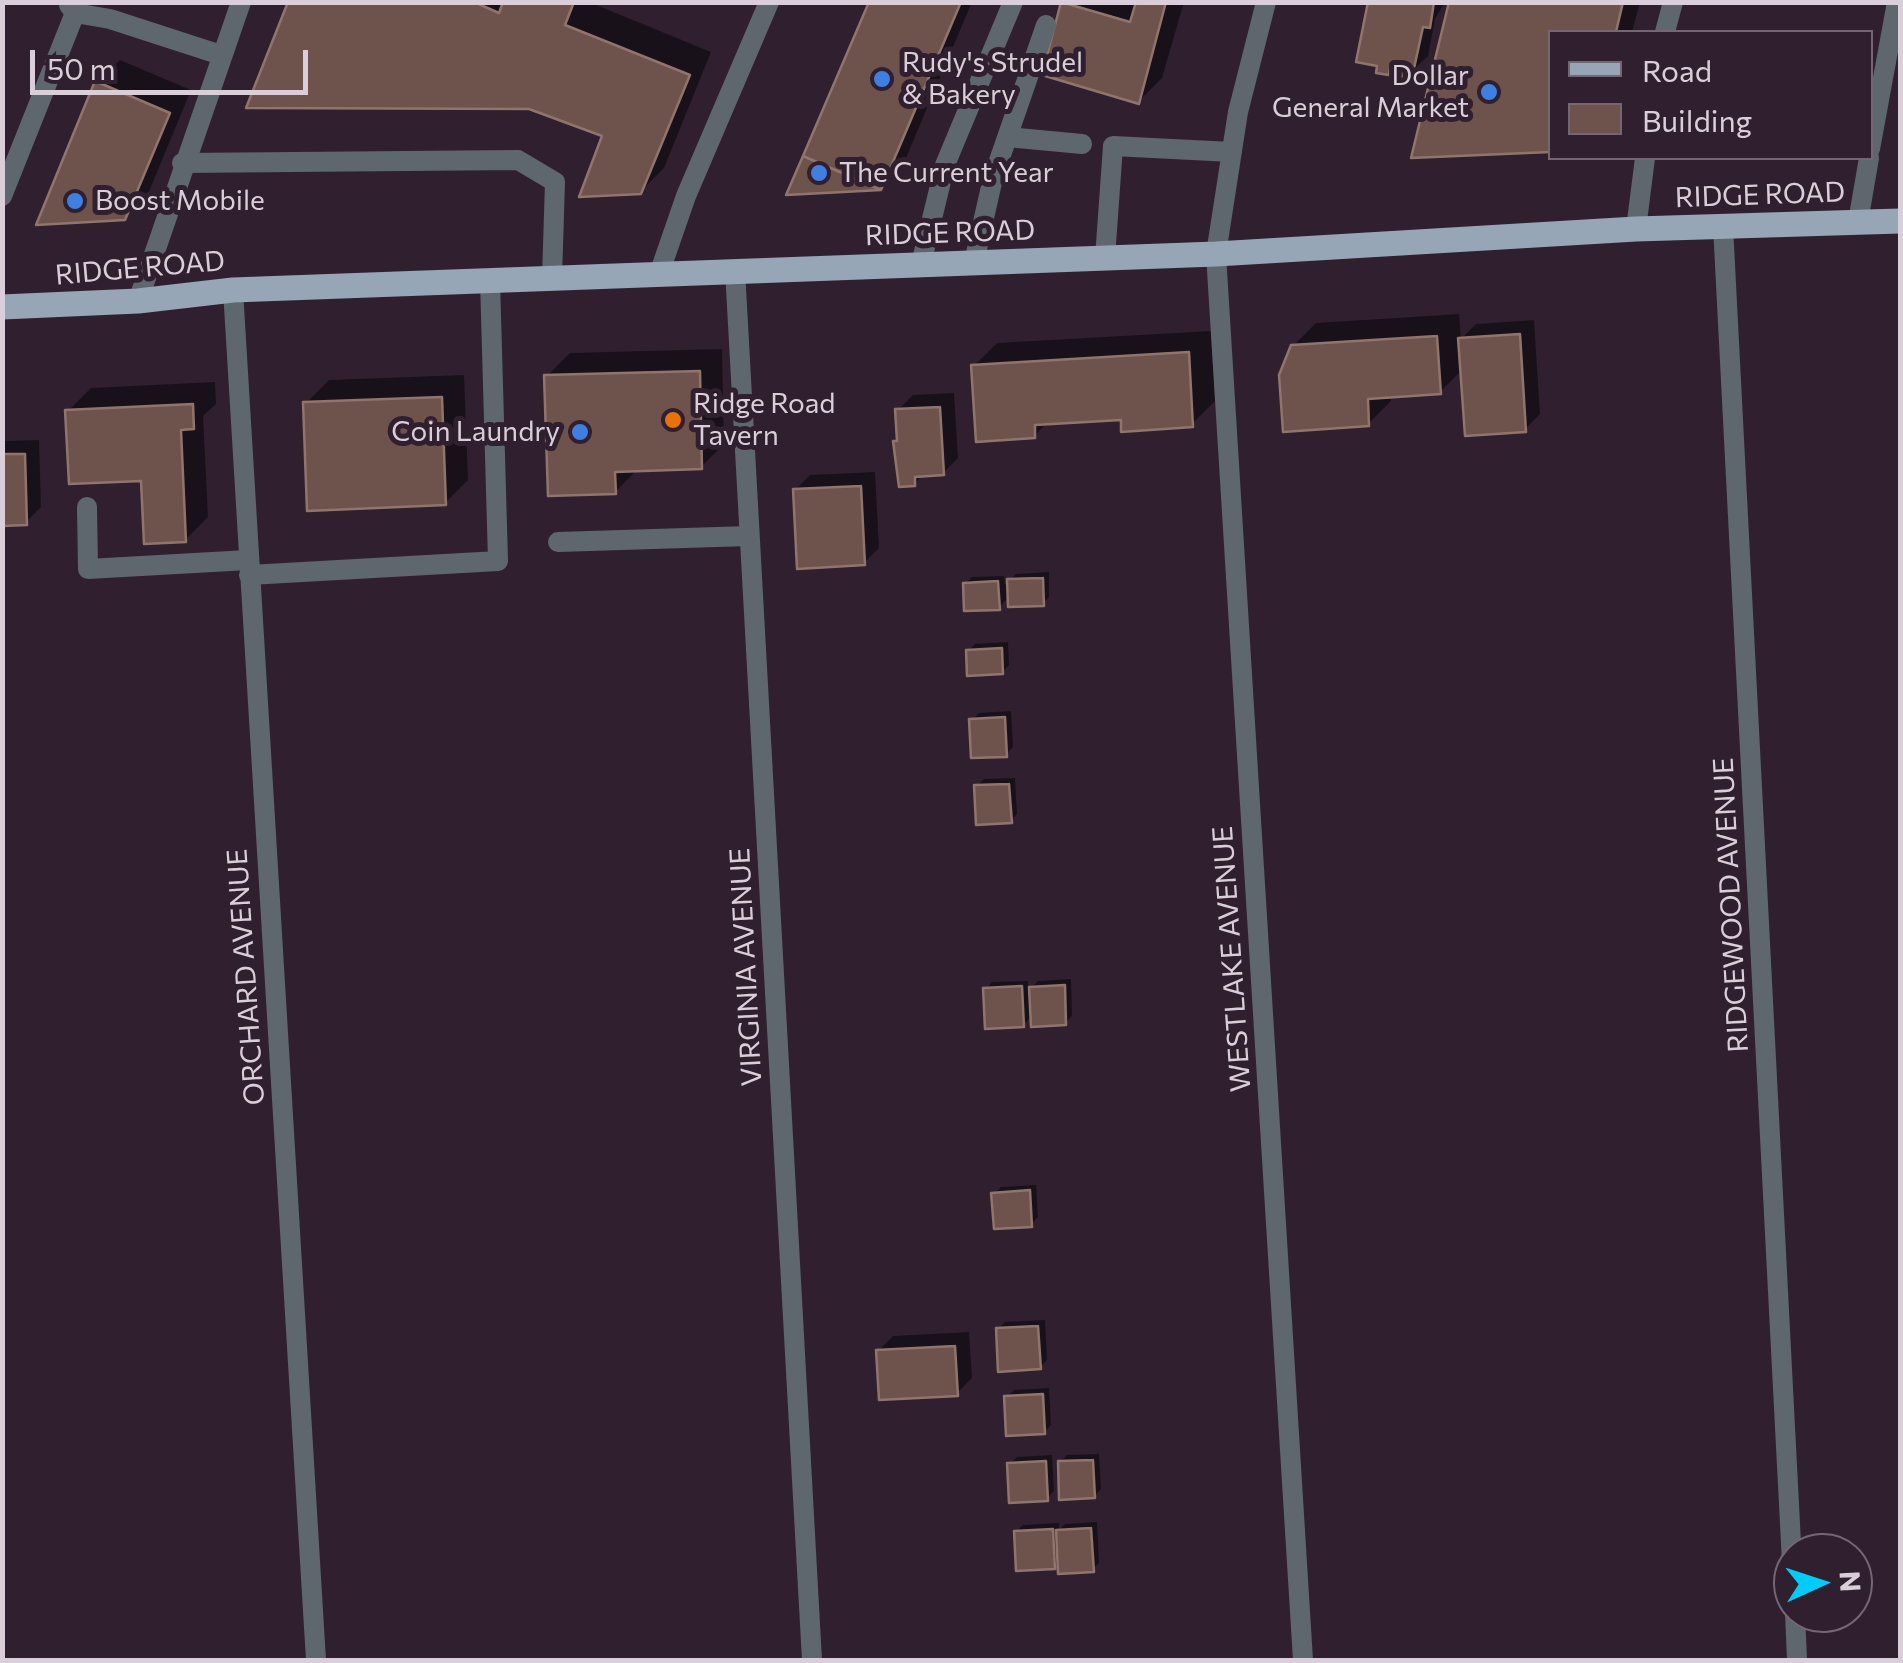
<!DOCTYPE html>
<html>
<head>
<meta charset="utf-8">
<style>
	body { margin:0 }
	#map { position:relative; width:1903px; height:1663px; overflow:hidden; background:#30202f; font-family:Commissioner,sans-serif }
	canvas { display:block }
	.frame { position:absolute; inset:0; border:5px solid #d9ced9; pointer-events:none }
	.legend { position:absolute; left:1548px; top:30px; width:325px; height:130px; box-sizing:border-box; background:#30202f; border:2px solid #746673; margin:0; padding:12px 18px; list-style:none; font-size:30px; color:#d9ced9 }
	.legend li { display:flex; align-items:center; gap:20px; height:50px }
	.legend b { width:50px; border:2px solid #746673 }
	.north { position:absolute; left:1773px; top:1533px; width:100px; height:100px; box-sizing:border-box; background:#30202f; border:2px solid #746673; border-radius:50%; rotate:87deg; font-size:28px; font-weight:700; line-height:40px; text-align:center; color:#d9ced9 }
	.north::after { content:''; display:block; margin:auto; width:35px; height:45px; background:#01cbf9; clip-path:polygon(50% 0,100% 100%,50% 72%,0 100%) }
	.scale { position:absolute; left:30px; top:50px; width:278px; height:45px; box-sizing:border-box; border:5px solid #d9ced9; border-top:0; padding-left:12px; font-size:30px; line-height:35px; white-space:nowrap; color:#d9ced9; -webkit-text-stroke:8px #30202f; paint-order:stroke }
</style>
</head>
<body>
<div id="map">
<canvas width="1903" height="1663"></canvas>
<div class="frame"></div>
<ul class="legend">
<li><b style="height:12px;background:#96a6b7"></b>Road</li>
<li><b style="height:28px;background:#6d534c"></b>Building</li>
</ul>
<div class="north">N</div>
<div class="scale">50 m</div>
</div>
<script>
const g = document.querySelector('canvas').getContext('2d');
g.lineJoin = 'round';
function paint(path, color) {
  g.fillStyle = color;
  g.fill(path, 'evenodd');
}
function poly(rows) {
  const path = new Path2D();
  for (const r of rows) {
    path.moveTo(r[0], r[1]);
    for (let i = 2; i < r.length; i += 2) path.lineTo(r[i], r[i + 1]);
  }
  return path;
}
function strokePath(path, color, width, dash) {
  g.strokeStyle = color;
  g.lineWidth = width;
  g.lineCap = dash ? 'butt' : 'round';
  g.setLineDash(dash || []);
  g.stroke(path);
}
function write(font, color, halo, rows, align = 'center') {
  g.font = font + ' Commissioner,sans-serif';
  g.lineWidth = 10;
  g.setLineDash([]);
  g.textBaseline = 'middle';
  g.strokeStyle = halo;
  g.fillStyle = color;
  for (const [text, x, y, turn = 0] of rows) {
    g.save();
    g.translate(x, y);
    g.rotate((+turn || 0) * Math.PI / 180);
    g.textAlign = isNaN(turn) ? turn : align;
    if (halo) g.strokeText(text, 0, 0);
    g.fillText(text, 0, 0);
    g.restore();
  }
}
const shadow = poly([
	[291,2,589,2,711,52,664,168,640,192,605,135],
	[871,2,972,2,903,165,880,188],
	[1065,2,1184,2,1162,78,1139,101],
	[1372,2,1445,2,1435,19,1428,56,1412,71,1393,68,1389,72],
	[1451,2,1640,2,1632,32,1550,32,1550,150,1414,155],
	[120,60,191,90,148,194,124,218,97,83],
	[1459,314,1461,339,1476,324,1534,320,1540,414,1525,429,1463,369,1440,392,1391,395,1391,401,1368,424,1293,346,1316,323],
	[1211,331,1215,401,1192,424,1123,417,1048,422,1034,436,974,366,997,343],
	[722,349,724,444,701,467,638,469,615,492,547,376,570,353],
	[464,375,468,480,445,503,306,403,329,380],
	[215,382,216,404,203,416,208,517,185,540,143,478,68,411,91,388],
	[954,393,958,458,943,473,924,474,914,484,896,442,898,410,913,395],
	[39,440,41,507,26,522,2,523,2,441],
	[875,472,879,548,864,563,795,490,810,475],
	[1049,572,1049,597,1042,604,1010,596,999,607,965,584,972,577,1004,576,1005,585,1016,574],
	[1008,642,1009,665,1002,672,968,651,975,644],
	[1011,711,1013,747,1006,754,972,720,979,713],
	[1015,778,1017,814,1010,821,977,786,984,779],
	[1071,979,1072,1016,1065,1023,1033,1015,1023,1025,986,989,992,982,1028,981,1028,991,1038,981],
	[1036,1185,1038,1217,1031,1224,994,1194,1001,1187],
	[1045,1320,1047,1360,1040,1367,998,1329,1005,1322],
	[969,1332,972,1378,957,1393,878,1351,893,1336],
	[1049,1388,1051,1425,1044,1432,1007,1397,1014,1390],
	[1099,1454,1101,1489,1094,1496,1060,1462,1067,1455],
	[1052,1455,1054,1491,1047,1498,1010,1464,1017,1457],
	[1097,1522,1099,1563,1092,1569,1060,1561,1054,1566,1016,1532,1023,1525,1059,1523,1059,1530,1065,1524]
]);
const building = poly([
	[288,2,474,2,499,13,503,2,574,2,565,25,690,75,641,194,579,197,602,136,529,109,246,108,288,2],
	[869,2,961,2,881,190,803,156,869,2],
	[1061,2,1130,22,1136,2,1166,2,1139,104,1042,75,1061,2],
	[1368,2,1434,2,1430,28,1423,27,1413,73,1402,77,1390,69,1389,75,1376,73,1377,66,1356,62,1368,2],
	[1449,2,1623,2,1616,32,1550,32,1550,152,1411,158,1449,2],
	[95,81,170,113,125,220,36,225,95,81],
	[803,156,881,190,786,195,803,156],
	[1520,334,1526,432,1465,436,1458,338,1520,334],
	[1437,336,1441,394,1368,399,1369,426,1283,432,1279,375,1291,345,1437,336],
	[1189,352,1193,427,1121,432,1121,420,1035,425,1035,438,976,442,971,365,1189,352],
	[700,371,702,469,615,472,616,494,548,496,544,375,700,371],
	[442,397,446,505,307,511,303,402,442,397],
	[193,404,194,429,181,430,186,542,144,544,141,481,69,484,65,410,193,404],
	[940,407,944,475,915,477,915,486,899,487,893,441,897,441,895,409,940,407],
	[2,454,25,454,27,525,2,526,2,454],
	[861,486,865,565,797,569,793,489,861,486],
	[1043,578,1044,606,1008,607,1007,579,1043,578],
	[998,581,1000,610,964,611,963,583,998,581],
	[1002,648,1003,674,967,676,966,650,1002,648],
	[1005,717,1007,757,971,758,969,719,1005,717],
	[1009,784,1012,823,976,825,974,785,1009,784],
	[1065,985,1066,1025,1031,1027,1029,987,1065,985],
	[1022,986,1024,1027,985,1029,983,988,1022,986],
	[1030,1190,1032,1227,994,1229,991,1193,1030,1190],
	[1038,1326,1041,1369,998,1372,996,1328,1038,1326],
	[955,1346,958,1396,879,1400,876,1350,955,1346],
	[1043,1394,1045,1434,1006,1436,1004,1396,1043,1394],
	[1093,1460,1095,1498,1059,1500,1058,1461,1093,1460],
	[1046,1461,1048,1501,1009,1503,1007,1463,1046,1461],
	[1091,1528,1094,1572,1058,1574,1056,1530,1091,1528],
	[1053,1529,1055,1569,1016,1571,1014,1531,1053,1529]
]);
const lane = poly([
	[69,5,75,13,110,19,221,55],
	[1665,32,1673,2],
	[1007,137,1082,144],
	[1870,149,1897,2],
	[182,163,518,160,555,182,552,278],
	[2,196,75,13],
	[1858,222,1869,158],
	[1636,229,1645,158],
	[1216,254,1238,112,1266,2],
	[1105,258,1113,146,1232,152],
	[974,262,993,178,1046,25],
	[921,264,945,165,1013,2],
	[87,507,88,569,248,560],
	[558,542,749,536],
	[249,575,498,561,490,280]
]);
const street = poly([
	[1723,226,1793,1582],
	[1216,254,1303,1660],
	[735,270,812,1660],
	[659,274,686,196,769,2],
	[233,290,316,1660],
	[138,301,241,2],
	[1795,1613,1797,1660]
]);
const primary = poly([
	[2,307,138,301,233,290,1216,254,1636,229,1900,221]
]);
const markers = [
	[882,79,10,"#3f7fe0"],
	[1489,92,10,"#3f7fe0"],
	[819,173,10,"#3f7fe0"],
	[75,201,10,"#3f7fe0"],
	[673,420,10,"#e8710a"],
	[580,432,10,"#3f7fe0"]
];
const poiNames = [
	["Rudy's Strudel",902,63],
	["& Bakery",902,95],
	["Dollar",1469,76,"right"],
	["General Market",1469,108,"right"],
	["The Current Year",839,173],
	["Boost Mobile",95,201],
	["Ridge Road",693,404],
	["Tavern",693,436],
	["Coin Laundry",560,432,"right"]
];
const streetNames = [
	["RIDGE ROAD",1760,195,-2],
	["RIDGE ROAD",950,233,-2],
	["RIDGE ROAD",140,268,-5],
	["RIDGEWOOD AVENUE",1731,905,-93],
	["WESTLAKE AVENUE",1232,959,-94],
	["VIRGINIA AVENUE",746,967,-93],
	["ORCHARD AVENUE",246,977,-94]
];
paint(shadow, '#0007');
paint(building, '#6d534c');
strokePath(building, '#90756d', 2.5);
strokePath(lane, '#5e666e', 20);
strokePath(street, '#5e666e', 20);
strokePath(primary, '#96a6b7', 25);
for (const [x, y, r, color] of markers) {
  const dot = new Path2D();
  dot.arc(x, y, r, 0, 2 * Math.PI);
  g.fillStyle = color;
  g.fill(dot);
  strokePath(dot, '#30202f', 4);
}
write('28px', '#d9ced9', '#30202f', poiNames, 'left');
write('28px', '#d9ced9', '#30202f', streetNames);
</script>
</body>
</html>
